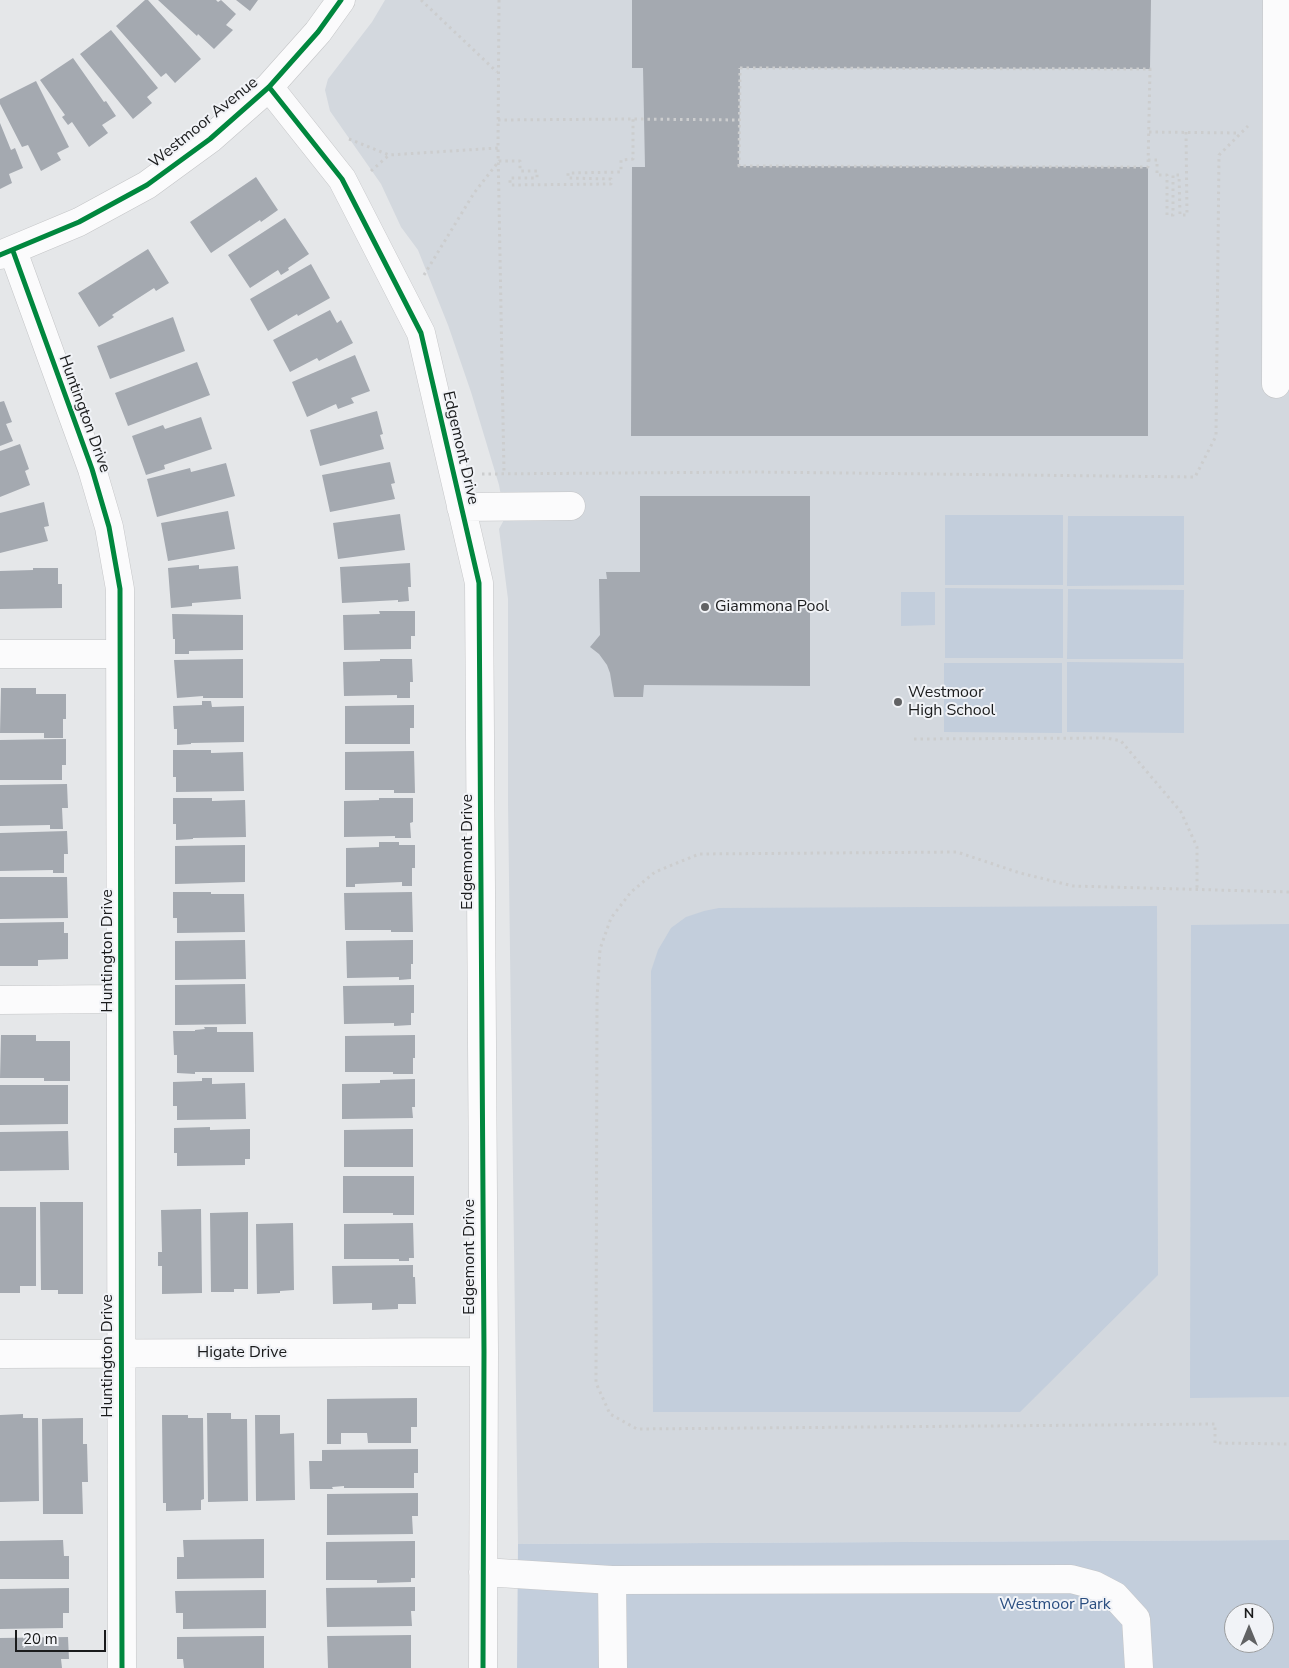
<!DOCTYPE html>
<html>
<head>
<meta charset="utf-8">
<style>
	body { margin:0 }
	#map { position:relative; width:1289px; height:1668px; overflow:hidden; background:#e5e7e9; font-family:"Nunito Sans",sans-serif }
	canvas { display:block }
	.north { position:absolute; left:1224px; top:1603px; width:50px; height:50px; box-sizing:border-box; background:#f1f3f7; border:1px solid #9b9d9f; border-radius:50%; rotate:0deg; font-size:14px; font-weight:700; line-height:20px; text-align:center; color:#1a1b1c }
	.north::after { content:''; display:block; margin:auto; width:18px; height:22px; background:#616264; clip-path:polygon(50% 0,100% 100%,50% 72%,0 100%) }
	.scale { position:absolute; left:15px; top:1630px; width:91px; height:22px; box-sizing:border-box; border:2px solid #1a1b1c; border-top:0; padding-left:6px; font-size:15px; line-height:18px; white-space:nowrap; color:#1a1b1c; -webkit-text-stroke:4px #f1f3f7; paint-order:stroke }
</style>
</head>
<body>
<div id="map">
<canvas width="1289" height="1668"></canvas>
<div class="north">N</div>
<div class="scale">20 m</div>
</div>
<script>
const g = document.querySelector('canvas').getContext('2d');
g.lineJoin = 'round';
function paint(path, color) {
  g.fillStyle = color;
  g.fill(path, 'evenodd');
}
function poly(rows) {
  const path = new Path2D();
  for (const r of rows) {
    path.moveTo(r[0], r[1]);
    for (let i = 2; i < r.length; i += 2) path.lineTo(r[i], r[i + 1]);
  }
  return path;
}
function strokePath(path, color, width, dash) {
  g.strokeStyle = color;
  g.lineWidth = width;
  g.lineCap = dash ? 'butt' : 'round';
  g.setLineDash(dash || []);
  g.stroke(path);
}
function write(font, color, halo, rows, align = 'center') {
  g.font = font + ' "Nunito Sans",sans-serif';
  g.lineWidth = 4;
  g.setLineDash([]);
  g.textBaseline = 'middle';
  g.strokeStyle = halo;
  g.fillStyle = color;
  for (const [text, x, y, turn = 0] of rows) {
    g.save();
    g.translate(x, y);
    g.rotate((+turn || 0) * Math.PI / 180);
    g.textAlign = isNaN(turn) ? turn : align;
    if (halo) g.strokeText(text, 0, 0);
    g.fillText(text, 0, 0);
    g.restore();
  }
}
const built = poly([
	[385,0,1289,0,1289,1540,518,1544,508,804,508,599,499,529,505,518,499,485,471,392,448,325,418,250,401,227,381,184,330,111,325,90,328,79,372,22]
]);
const green = poly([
	[945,515,1063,515,1063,585,945,585],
	[1068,516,1184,516,1184,585,1067,586],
	[945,588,1063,589,1063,658,945,658],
	[1068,589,1184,590,1183,659,1067,659],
	[901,592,935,592,935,625,901,626],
	[1067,662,1184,663,1184,733,1067,732],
	[944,663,1062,663,1062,733,944,732],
	[1157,906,1158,1275,1020,1412,653,1412,651,971,658,950,671,928,686,917,704,911,719,908],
	[1289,924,1289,1397,1190,1398,1191,925],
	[1289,1540,1289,1668,517,1668,518,1544],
	[1234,1613,1264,1613,1264,1643,1234,1643]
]);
const building = poly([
	[145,0,148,0,201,59,175,83,166,73,161,77,116,26],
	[158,0,216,0,218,2,221,0,236,14,226,25,233,30,214,49,198,34,197,36],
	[236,0,258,0,250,11],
	[632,0,1151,0,1150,69,740,68,739,166,1148,167,1148,436,631,436,632,167,645,167,643,68,632,68],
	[111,30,158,88,147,97,152,103,133,119,80,54],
	[73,58,104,102,106,101,116,116,102,125,108,133,89,147,72,122,68,125,62,117,65,115,40,80],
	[36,81,69,147,57,153,61,160,41,171,28,145,22,147,0,104,0,99],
	[0,123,11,150,15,148,23,168,9,174,12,183,0,189],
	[256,177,278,210,261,222,260,220,211,253,190,222],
	[285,218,309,254,288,268,289,270,281,275,278,270,250,288,228,255],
	[148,249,169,283,156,291,154,288,112,315,114,317,99,327,78,293],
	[311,264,330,298,298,316,297,314,268,331,250,299],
	[330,310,337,323,341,320,353,343,319,361,317,358,290,372,273,340],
	[173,317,185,351,110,379,97,346],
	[355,355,370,391,351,398,354,403,338,409,336,404,307,417,292,382],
	[197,362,210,395,128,426,115,393],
	[4,401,12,422,6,424,13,441,0,446,0,402],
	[377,411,383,434,380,435,384,449,320,466,310,430],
	[201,417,212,449,164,465,165,469,146,475,132,436,163,425,165,429],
	[20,444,29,469,25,471,30,485,0,497,0,451],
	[390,462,395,483,391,484,395,499,330,512,322,475],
	[226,463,235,496,157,517,147,479,190,468,191,472],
	[640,496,810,496,810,686,644,685,643,697,614,697,610,673,607,665,599,654,590,647,600,635,599,579,607,579,606,572,640,572],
	[44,502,49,526,44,527,48,541,0,553,0,513],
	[228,511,235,549,168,561,161,523],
	[400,514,405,550,338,559,333,523],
	[410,563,411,587,408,587,409,601,398,602,398,600,342,603,340,567],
	[199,565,199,569,238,566,241,599,192,603,192,606,171,608,168,568],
	[33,568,58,568,58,584,62,584,62,608,0,609,0,571,33,570],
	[379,611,415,611,415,636,411,636,411,649,344,650,343,615,380,614],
	[172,614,243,615,243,650,189,651,189,654,175,654,175,639,173,639],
	[243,659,243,698,203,698,203,696,177,698,174,660],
	[380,659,412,659,413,682,410,682,410,698,397,698,397,695,344,696,343,662,380,661],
	[1,688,36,688,36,694,66,694,66,719,63,719,63,738,44,738,44,733,0,733],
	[202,701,211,701,212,707,244,706,244,742,191,743,191,744,177,745,177,729,174,729,173,706,202,705],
	[414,705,414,728,410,728,410,744,345,744,345,706],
	[66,739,66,765,62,765,62,780,0,780,0,740],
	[173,750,211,750,211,753,243,752,244,791,176,792,176,777,173,777],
	[414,751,415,793,394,793,394,790,345,790,345,752],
	[67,784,68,808,62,808,63,829,50,829,50,825,0,826,0,785],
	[173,798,212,798,212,801,245,800,246,837,193,838,193,839,176,840,176,824,173,824],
	[379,798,413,798,413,822,410,823,411,838,395,838,395,836,344,837,344,801,379,800],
	[67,831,68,854,64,854,64,873,53,873,53,870,0,871,0,833],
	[379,842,399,842,399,845,415,845,415,868,412,868,412,886,402,886,402,882,355,884,355,887,346,887,346,848,379,847],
	[245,845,245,882,175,884,175,846],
	[0,877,67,877,68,918,0,919],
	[173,892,211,892,211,894,244,894,245,932,177,933,177,918,173,918],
	[412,892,413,932,391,932,391,930,345,930,344,893],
	[64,922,64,933,68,933,68,959,38,960,38,966,0,966,0,923],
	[245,940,246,979,175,980,175,941],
	[413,940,413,964,411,964,411,979,399,980,399,977,347,978,346,941],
	[245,984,246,1024,175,1025,175,985],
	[414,985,414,1013,411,1013,411,1025,394,1026,394,1023,344,1024,343,986],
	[204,1027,217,1027,217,1032,253,1032,254,1072,195,1072,195,1074,177,1073,177,1055,174,1055,173,1031,195,1031,195,1030,205,1029],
	[1,1035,36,1035,36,1041,70,1041,70,1081,44,1081,44,1078,0,1078],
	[415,1035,415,1058,413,1058,413,1074,393,1074,393,1072,345,1072,345,1036],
	[202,1078,212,1078,212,1084,245,1083,246,1119,177,1120,177,1106,173,1106,173,1082,202,1081],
	[415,1079,415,1107,412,1107,413,1118,342,1119,342,1084,380,1083,380,1080],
	[0,1085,68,1085,68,1124,0,1125],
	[210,1127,210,1130,250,1129,250,1159,245,1159,245,1165,177,1166,177,1153,174,1153,174,1128],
	[413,1129,413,1167,344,1167,344,1130],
	[68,1131,69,1170,0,1171,0,1132],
	[343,1176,414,1176,414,1215,393,1215,393,1213,343,1213],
	[40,1202,83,1202,83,1294,58,1294,58,1290,41,1290],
	[0,1207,36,1207,36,1286,20,1286,20,1293,0,1293],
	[201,1209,202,1293,162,1294,162,1266,158,1266,158,1252,162,1252,161,1210],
	[248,1212,248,1289,234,1289,234,1292,211,1292,210,1213],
	[293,1223,294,1290,280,1291,280,1293,257,1294,256,1224],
	[413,1223,414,1258,409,1258,409,1261,399,1261,399,1259,344,1259,344,1224],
	[413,1265,413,1277,415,1277,416,1304,398,1304,398,1309,372,1310,372,1303,333,1304,332,1266],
	[417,1398,417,1427,411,1427,411,1443,368,1443,367,1433,341,1433,341,1444,327,1444,327,1399],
	[207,1413,231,1413,231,1419,247,1419,248,1501,208,1502],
	[23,1414,23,1418,38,1418,39,1501,0,1502,0,1415],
	[162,1415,188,1415,188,1418,203,1418,204,1499,201,1500,201,1510,166,1511,166,1503,163,1503],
	[255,1415,280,1415,280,1434,294,1433,295,1500,256,1501],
	[83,1418,83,1444,87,1444,88,1482,82,1482,83,1514,43,1514,42,1419],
	[418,1449,418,1473,414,1473,414,1488,344,1488,344,1486,332,1487,333,1489,310,1489,309,1461,322,1461,322,1450],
	[418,1493,418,1516,412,1516,413,1534,327,1535,327,1494],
	[264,1539,264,1578,177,1579,177,1557,184,1557,183,1540],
	[63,1540,64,1556,69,1556,69,1579,0,1579,0,1541],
	[415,1541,415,1578,411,1578,411,1582,377,1583,377,1580,326,1580,326,1542],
	[415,1587,415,1611,411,1611,412,1626,327,1627,326,1588],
	[69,1588,69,1613,63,1613,63,1628,0,1629,0,1589],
	[266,1590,266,1628,183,1629,183,1613,176,1613,175,1591],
	[411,1635,411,1668,328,1668,327,1636],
	[264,1636,264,1668,184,1668,183,1659,177,1659,177,1637],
	[68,1637,69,1659,61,1659,62,1668,0,1668,0,1638]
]);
const path = poly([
	[421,0,497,72],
	[499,0,498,148,504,473],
	[740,68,1150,69,1148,167,739,166,740,68],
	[498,120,633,119,740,120],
	[1149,132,1240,133],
	[349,139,389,155,498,148],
	[1148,160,1157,160,1157,175,1167,175,1167,215,1173,215,1173,175,1179,175,1180,215,1187,215,1186,132],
	[371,171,389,155],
	[424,275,474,193,499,161,520,161,520,171,537,171,537,178,510,178,510,185,611,184,611,179,568,178,568,173,621,172,621,160,633,159,633,119],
	[482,474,757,472,1195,477,1216,436,1219,155,1248,126],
	[914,739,1107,738,1121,741,1181,812,1197,847,1197,890],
	[1289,892,1073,886,1020,873,957,852,699,854,655,872,631,892,611,918,600,949,597,998,596,1383,610,1414,637,1429,1215,1424,1215,1443,1289,1444]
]);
const minor = poly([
	[269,87,342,179,421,333,479,583,484,1352,483,1668],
	[13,251,92,469,109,527,120,589,122,1668],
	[0,255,79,222,147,185,210,139,269,87,318,32,341,0],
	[1276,384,1277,0],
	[461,507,571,506],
	[0,654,119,654],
	[0,1000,120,999],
	[0,1354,484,1352],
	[483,1572,612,1580,1071,1579,1094,1585,1115,1596,1136,1619,1139,1668],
	[612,1580,613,1668]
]);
const cycleway = poly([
	[269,87,342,179,421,333,479,583,484,1352,483,1668],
	[13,251,92,469,109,527,120,589,122,1668],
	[0,255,79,222,147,185,210,139,269,87,318,32,341,0]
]);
const markers = [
	[705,607,5,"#616264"],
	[898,702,5,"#616264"]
];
const streetNames = [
	["Westmoor Avenue",204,123,-39],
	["Huntington Drive",84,414,70],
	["Edgemont Drive",460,448,77],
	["Edgemont Drive",468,852,-90],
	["Huntington Drive",108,951,-90],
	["Edgemont Drive",470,1257,-90],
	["Higate Drive",242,1353],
	["Huntington Drive",108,1356,-90]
];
const poiNames = [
	["Giammona Pool",715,607],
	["Westmoor",908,693],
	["High School",908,711]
];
const parkNames = [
	["Westmoor Park",1055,1605]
];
paint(built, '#d3d8de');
paint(green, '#c3cedc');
paint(building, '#a4a9b0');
strokePath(minor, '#c4c5c7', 29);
strokePath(path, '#cccdce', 3, [2.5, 4]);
strokePath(minor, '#fbfbfc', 28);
strokePath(cycleway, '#00873e', 5);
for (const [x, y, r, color] of markers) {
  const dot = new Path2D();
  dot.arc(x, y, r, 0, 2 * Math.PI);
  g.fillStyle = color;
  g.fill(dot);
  strokePath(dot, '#f1f3f7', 2);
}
write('16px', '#1a1b1c', '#f1f3f7', streetNames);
write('16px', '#1a1b1c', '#f1f3f7', poiNames, 'left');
write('16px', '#2a4e80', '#f1f3f7', parkNames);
</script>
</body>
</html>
